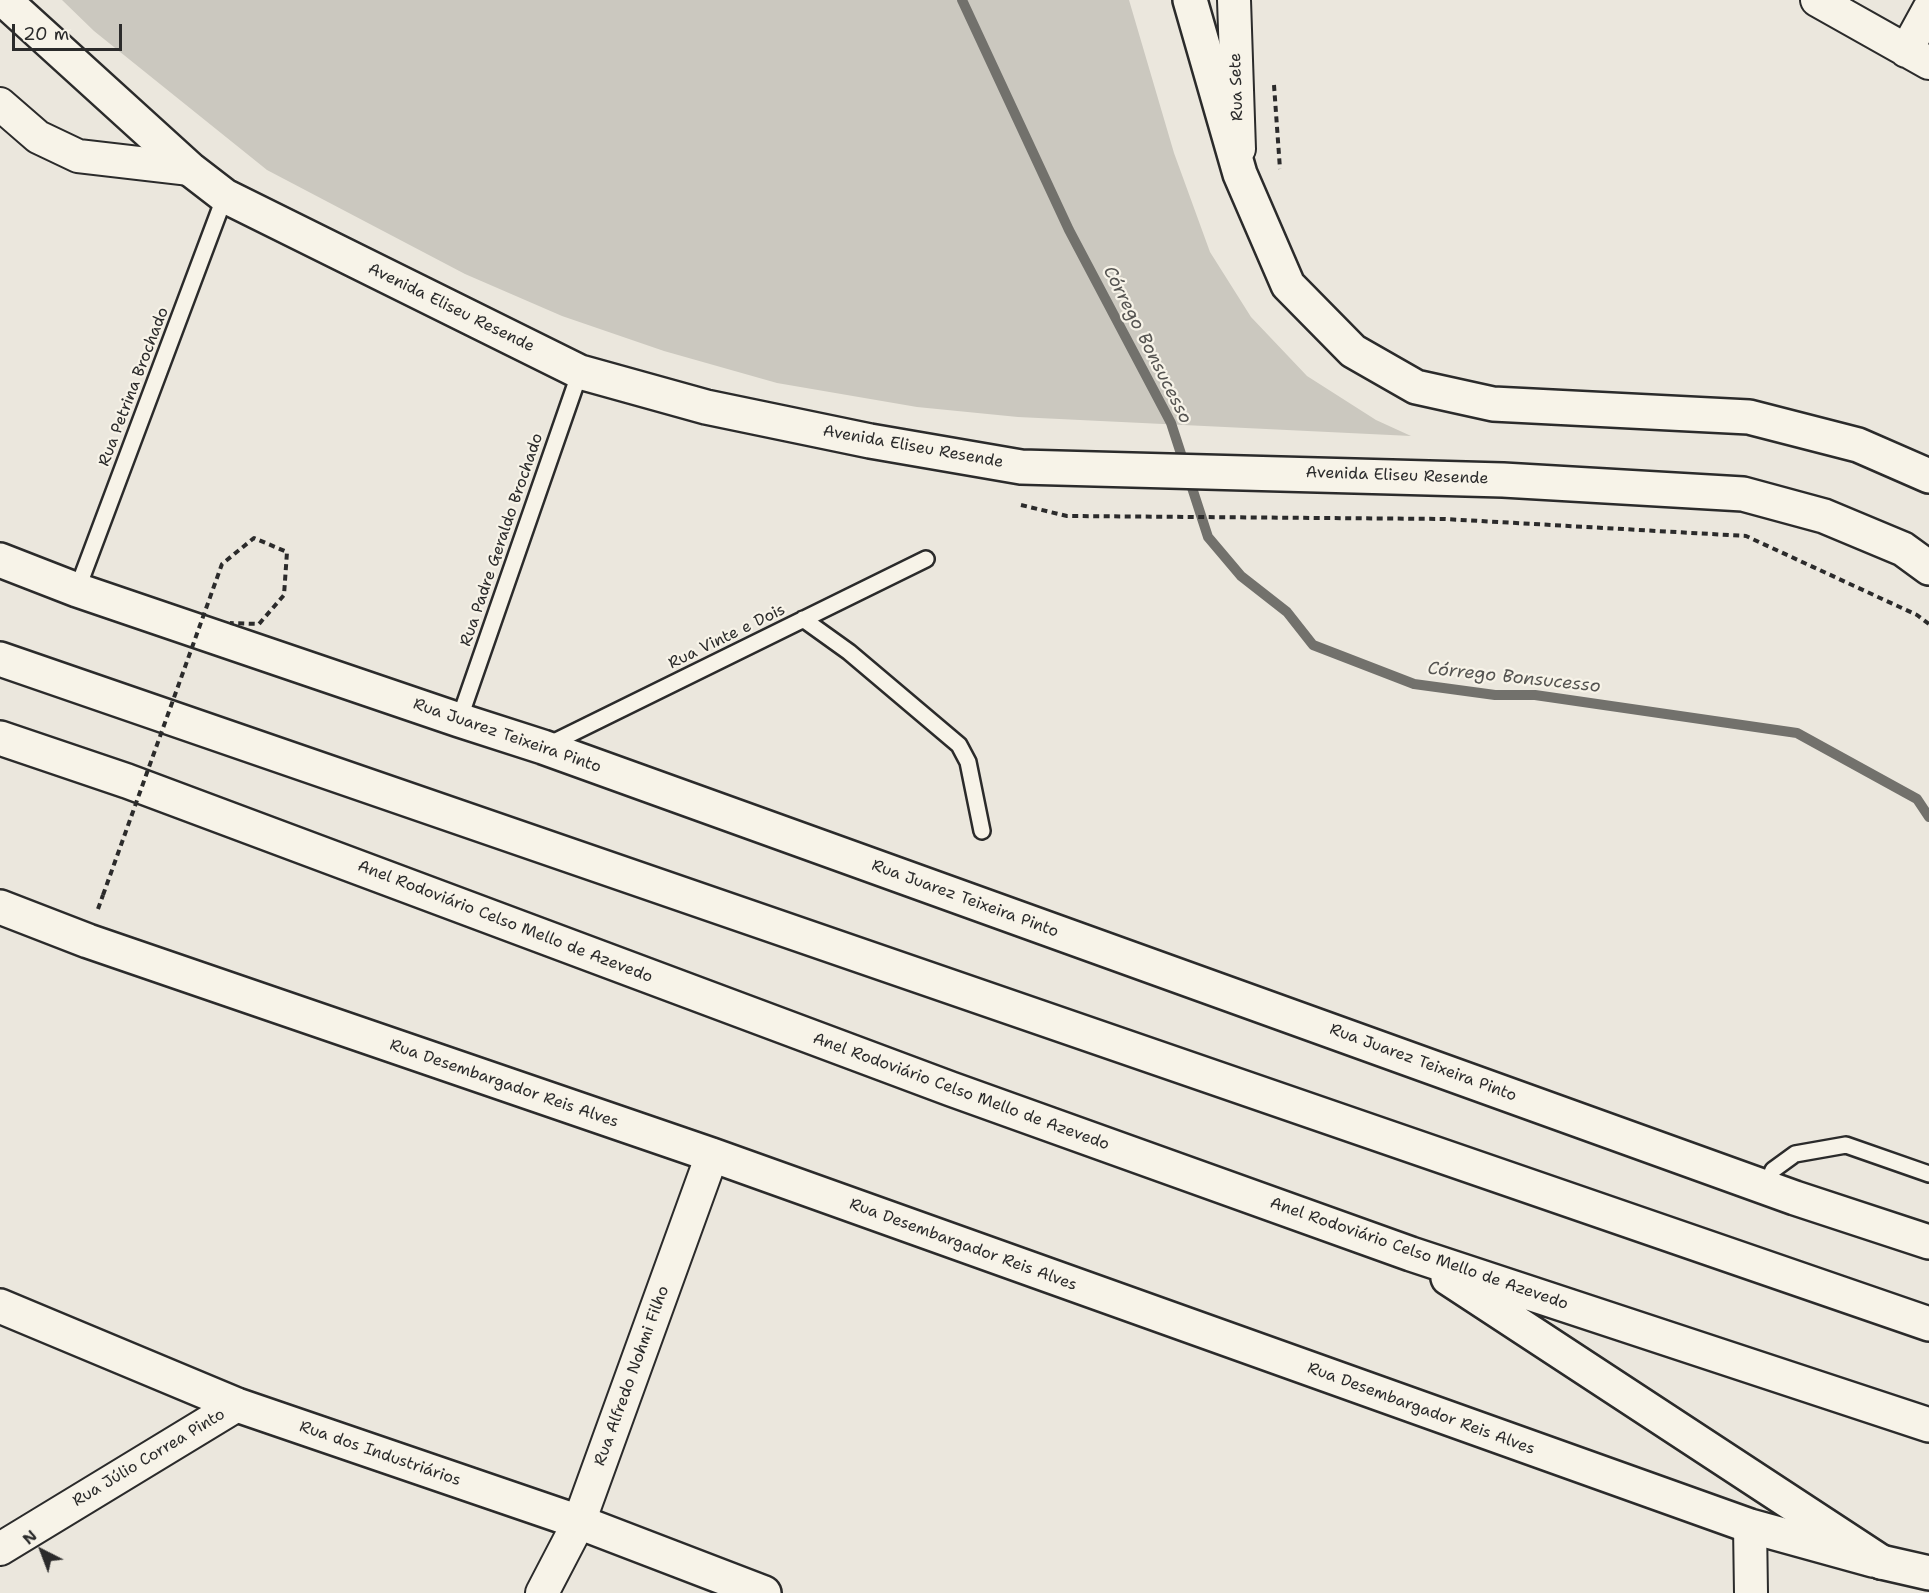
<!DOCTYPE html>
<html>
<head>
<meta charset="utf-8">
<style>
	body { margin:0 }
	#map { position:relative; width:1929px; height:1593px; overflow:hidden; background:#ebe7dd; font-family:"Shantell Sans",sans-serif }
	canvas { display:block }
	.north { position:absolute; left:12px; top:1521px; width:60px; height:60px; -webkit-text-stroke:4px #f7f3e8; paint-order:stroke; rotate:318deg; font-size:16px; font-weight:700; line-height:24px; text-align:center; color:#2b2b2b }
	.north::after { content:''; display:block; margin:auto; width:21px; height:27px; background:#2b2b2b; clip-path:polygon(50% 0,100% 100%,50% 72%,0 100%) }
	.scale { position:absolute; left:12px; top:24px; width:110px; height:27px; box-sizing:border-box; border:3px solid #2b2b2b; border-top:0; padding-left:8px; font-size:18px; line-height:21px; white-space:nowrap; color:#2b2b2b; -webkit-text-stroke:4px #f7f3e8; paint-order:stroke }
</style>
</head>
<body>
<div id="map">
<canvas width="1929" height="1593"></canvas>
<div class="north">N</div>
<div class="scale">20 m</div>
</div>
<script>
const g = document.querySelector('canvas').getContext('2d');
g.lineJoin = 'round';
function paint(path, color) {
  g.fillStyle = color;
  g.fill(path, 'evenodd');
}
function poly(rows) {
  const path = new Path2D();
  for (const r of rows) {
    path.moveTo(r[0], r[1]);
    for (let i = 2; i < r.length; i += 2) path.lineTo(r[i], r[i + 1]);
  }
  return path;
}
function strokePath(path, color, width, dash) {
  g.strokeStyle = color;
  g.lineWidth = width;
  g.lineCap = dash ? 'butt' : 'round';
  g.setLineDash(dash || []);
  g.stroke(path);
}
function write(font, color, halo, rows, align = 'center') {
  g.font = font + ' "Shantell Sans",sans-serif';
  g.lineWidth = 4.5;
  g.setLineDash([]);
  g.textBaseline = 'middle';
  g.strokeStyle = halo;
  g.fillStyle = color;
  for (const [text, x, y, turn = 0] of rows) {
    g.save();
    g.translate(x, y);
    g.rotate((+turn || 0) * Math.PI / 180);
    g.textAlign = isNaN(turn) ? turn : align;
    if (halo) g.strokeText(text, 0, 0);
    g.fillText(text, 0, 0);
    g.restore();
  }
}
const green = poly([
	[62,0,1129,0,1174,153,1210,252,1251,317,1307,376,1376,420,1411,436,1018,417,917,407,777,383,664,351,562,316,465,274,267,170,94,31]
]);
const stream = poly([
	[962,0,1069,230,1171,423,1208,537,1241,576,1287,612,1313,645,1414,684,1495,695,1535,695,1797,733,1917,799,1929,817]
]);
const path = poly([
	[1274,85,1280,169],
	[1021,505,1067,516,1445,519,1746,536,1917,615,1929,624],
	[98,909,103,895]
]);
const service = poly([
	[77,590,225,196],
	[803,619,849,652,959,745,968,762,982,831],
	[459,720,580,372],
	[546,746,926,559],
	[1766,1187,1773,1170,1795,1154,1846,1145,1929,1174]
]);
const minor = poly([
	[1234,0,1239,149],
	[1817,0,1929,63],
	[1906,51,1929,9],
	[0,104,38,137,78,156,190,169],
	[1750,1526,1751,1593],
	[0,1549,237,1405],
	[542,1593,579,1522,712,1155]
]);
const tertiary = poly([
	[0,907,88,941,712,1155,1750,1526,1873,1560],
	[0,1306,237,1405,579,1522,764,1593]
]);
const secondary = poly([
	[4,0,190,169,225,196,580,372,706,407,870,441,1021,467,1503,480,1743,494,1824,516,1903,549,1929,568],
	[1190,0,1240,174,1288,285,1353,351,1416,387,1493,404,1749,417,1858,445,1929,476]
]);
const primary = poly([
	[0,560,77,590,459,720,543,747,1795,1198,1929,1242],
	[1881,1562,1929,1573]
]);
const motorway = poly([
	[0,659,1929,1324],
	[0,738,127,781,951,1089,1411,1254,1929,1425],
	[1448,1278,1881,1562]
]);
const pathBridge = poly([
	[103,895,222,564,254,538,287,552,284,595,259,624,230,623]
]);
const streetNames = [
	["Rua Sete",1237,87,-92],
	["Avenida Eliseu Resende",451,308,26],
	["Rua Petrina Brochado",134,387,-69],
	["Avenida Eliseu Resende",913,447,10],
	["Avenida Eliseu Resende",1397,476,2],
	["Rua Padre Geraldo Brochado",502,540,-71],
	["Rua Vinte e Dois",727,637,-26],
	["Rua Juarez Teixeira Pinto",507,736,19],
	["Rua Juarez Teixeira Pinto",965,899,20],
	["Anel Rodoviário Celso Mello de Azevedo",505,922,21],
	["Rua Juarez Teixeira Pinto",1423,1063,20],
	["Rua Desembargador Reis Alves",504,1084,19],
	["Anel Rodoviário Celso Mello de Azevedo",961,1092,20],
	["Rua Desembargador Reis Alves",963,1245,20],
	["Anel Rodoviário Celso Mello de Azevedo",1419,1254,19],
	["Rua Alfredo Nohmi Filho",632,1376,-70],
	["Rua Desembargador Reis Alves",1421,1409,20],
	["Rua dos Industriários",380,1454,19],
	["Rua Júlio Correa Pinto",149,1458,-31]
];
const waterNames = [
	["Córrego Bonsucesso",1147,345,63],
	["Córrego Bonsucesso",1514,678,6]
];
paint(green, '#cbc8bf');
strokePath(stream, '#72716c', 10);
strokePath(service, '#2b2b2b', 20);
strokePath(minor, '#2b2b2b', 36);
strokePath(tertiary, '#2b2b2b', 38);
strokePath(secondary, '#2b2b2b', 38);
strokePath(primary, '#2b2b2b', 38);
strokePath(motorway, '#2b2b2b', 38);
strokePath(path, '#2b2b2b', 4, [6, 4.5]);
strokePath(service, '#f7f3e8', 15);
strokePath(minor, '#f7f3e8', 32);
strokePath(tertiary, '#f7f3e8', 33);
strokePath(secondary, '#f7f3e8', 33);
strokePath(primary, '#f7f3e8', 33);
strokePath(motorway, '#f7f3e8', 33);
strokePath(pathBridge, '#2b2b2b', 4, [6, 4.5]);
write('16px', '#2b2b2b', '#f7f3e8', streetNames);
write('italic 18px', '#555451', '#f7f3e8', waterNames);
</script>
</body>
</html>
